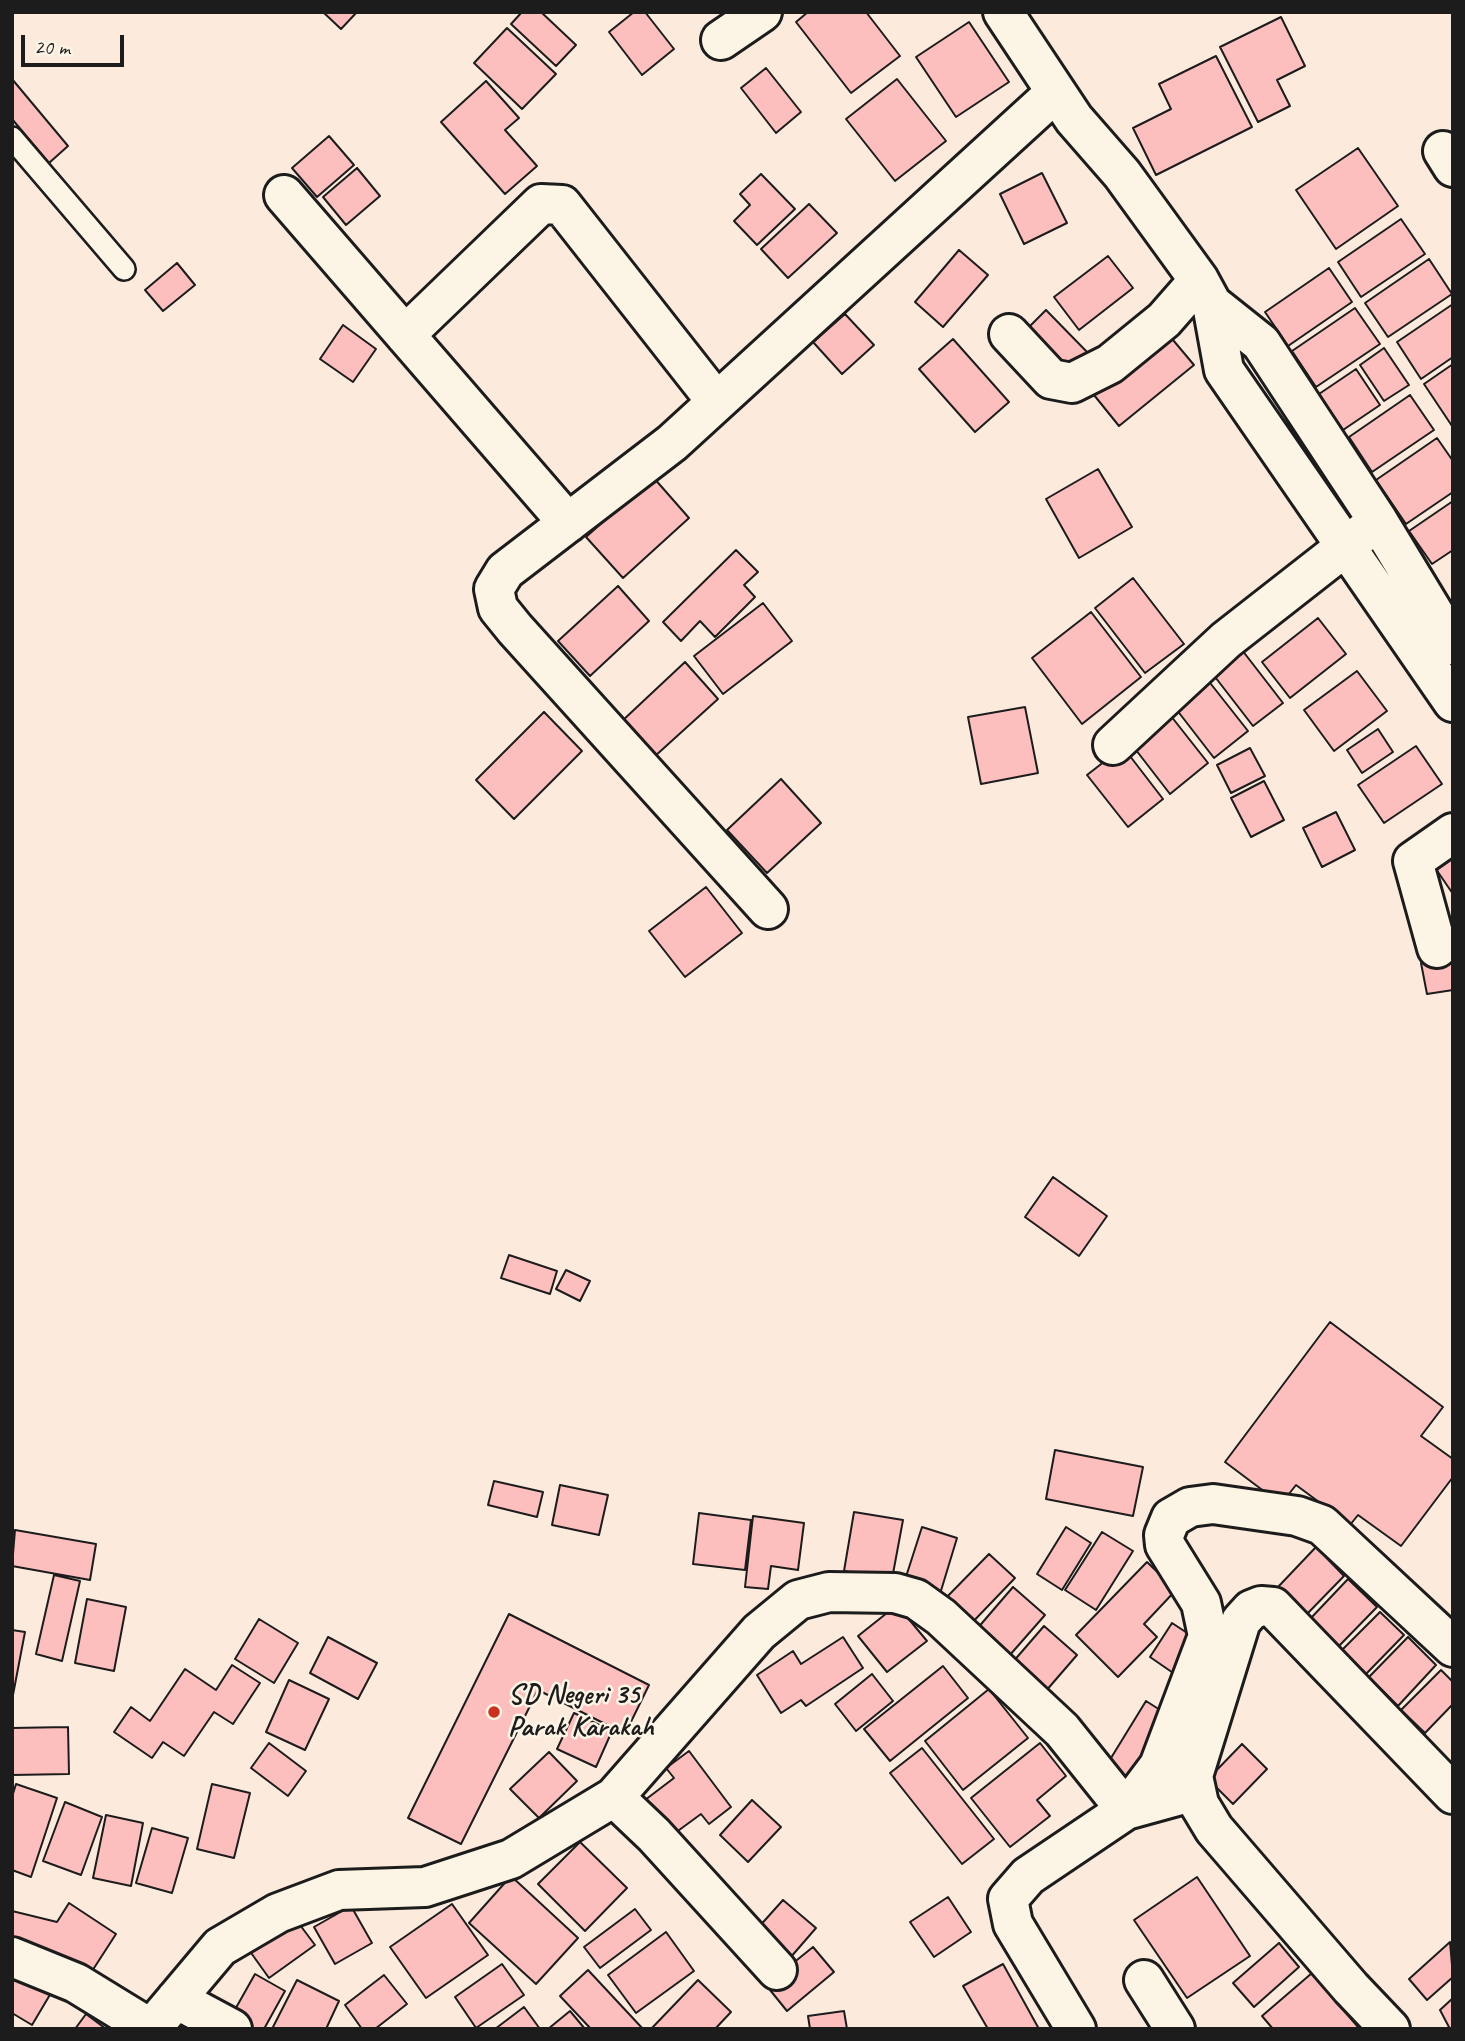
<!DOCTYPE html>
<html>
<head>
<meta charset="utf-8">
<style>
	body { margin:0 }
	#map { position:relative; width:1465px; height:2041px; overflow:hidden; background:#fceadd; font-family:Caveat,sans-serif }
	canvas { display:block }
	.frame { position:absolute; inset:0; border:14px solid #1c1c1c; pointer-events:none }
	.scale { position:absolute; left:21px; top:35px; width:103px; height:32px; box-sizing:border-box; border:4px solid #1c1c1c; border-top:0; padding-left:9px; font-size:21px; line-height:24px; white-space:nowrap; color:#1c1c1c; -webkit-text-stroke:5px #fcf5e5; paint-order:stroke }
</style>
</head>
<body>
<div id="map">
<canvas width="1465" height="2041"></canvas>
<div class="frame"></div>
<div class="scale">20 m</div>
</div>
<script>
const g = document.querySelector('canvas').getContext('2d');
g.lineJoin = 'round';
function paint(path, color) {
  g.fillStyle = color;
  g.fill(path, 'evenodd');
}
function poly(rows) {
  const path = new Path2D();
  for (const r of rows) {
    path.moveTo(r[0], r[1]);
    for (let i = 2; i < r.length; i += 2) path.lineTo(r[i], r[i + 1]);
  }
  return path;
}
function strokePath(path, color, width, dash) {
  g.strokeStyle = color;
  g.lineWidth = width;
  g.lineCap = dash ? 'butt' : 'round';
  g.setLineDash(dash || []);
  g.stroke(path);
}
function write(font, color, halo, rows, align = 'center') {
  g.font = font + ' Caveat,sans-serif';
  g.lineWidth = 5;
  g.setLineDash([]);
  g.textBaseline = 'middle';
  g.strokeStyle = halo;
  g.fillStyle = color;
  for (const [text, x, y, turn = 0] of rows) {
    g.save();
    g.translate(x, y);
    g.rotate((+turn || 0) * Math.PI / 180);
    g.textAlign = isNaN(turn) ? turn : align;
    if (halo) g.strokeText(text, 0, 0);
    g.fillText(text, 0, 0);
    g.restore();
  }
}
const building = poly([
	[323,12,357,12,341,29,323,12],
	[522,12,541,12,576,45,556,66,511,24,522,12],
	[634,12,645,12,674,49,642,75,609,32,634,12],
	[808,12,866,12,900,56,851,93,796,22,808,12],
	[1281,17,1305,66,1277,80,1290,106,1258,122,1220,47,1281,17],
	[969,22,1009,82,956,117,916,57,969,22],
	[507,28,556,74,522,109,474,63,507,28],
	[1216,56,1252,127,1156,175,1133,128,1171,109,1159,84,1216,56],
	[766,68,801,112,776,133,741,88,766,68],
	[12,79,68,146,49,163,12,119,12,79],
	[897,79,946,141,895,181,846,119,897,79],
	[486,81,519,118,505,130,537,166,505,194,441,122,486,81],
	[329,136,354,165,317,197,292,168,329,136],
	[1358,148,1398,206,1336,249,1296,190,1358,148],
	[357,168,380,196,346,225,323,197,357,168],
	[1042,173,1067,223,1024,244,1000,194,1042,173],
	[761,174,795,209,757,245,734,221,750,205,740,194,761,174],
	[809,204,837,233,788,278,761,249,809,204],
	[1401,219,1425,254,1361,297,1338,262,1401,219],
	[959,250,988,275,943,327,915,302,959,250],
	[1108,256,1133,288,1079,330,1054,297,1108,256],
	[1429,259,1452,294,1388,337,1365,303,1429,259],
	[177,263,195,285,163,311,145,290,177,263],
	[1329,268,1352,302,1288,346,1265,312,1329,268],
	[1453,304,1453,357,1421,379,1397,342,1453,304],
	[1355,308,1380,344,1316,387,1292,351,1355,308],
	[1046,310,1088,353,1060,380,1019,337,1046,310],
	[845,314,874,345,842,374,813,342,845,314],
	[343,325,376,349,353,382,320,359,343,325],
	[1168,334,1194,365,1119,426,1094,395,1168,334],
	[953,339,1009,402,975,432,919,369,953,339],
	[1384,348,1409,385,1384,401,1360,365,1384,348],
	[1453,364,1453,426,1452,426,1424,384,1453,364],
	[1356,369,1380,405,1343,430,1319,394,1356,369],
	[1410,395,1434,430,1372,472,1349,437,1410,395],
	[1437,438,1453,461,1453,492,1406,524,1376,480,1437,438],
	[1098,469,1132,527,1079,558,1046,499,1098,469],
	[653,477,689,518,623,578,586,537,653,477],
	[1453,501,1453,550,1432,564,1409,531,1453,501],
	[736,550,758,572,744,585,755,597,715,637,700,621,681,641,663,622,736,550],
	[1133,578,1184,644,1145,673,1095,608,1133,578],
	[618,586,649,621,590,676,558,641,618,586],
	[763,603,792,641,723,694,694,656,763,603],
	[1091,612,1141,677,1082,724,1032,658,1091,612],
	[1318,618,1346,654,1290,698,1262,662,1318,618],
	[1242,650,1283,703,1253,726,1212,673,1242,650],
	[685,662,718,699,654,757,621,722,685,662],
	[1357,671,1387,711,1334,751,1304,710,1357,671],
	[1207,679,1248,731,1214,758,1173,705,1207,679],
	[1025,707,1038,773,981,784,968,717,1025,707],
	[1167,711,1208,763,1170,794,1129,741,1167,711],
	[544,712,582,751,514,819,476,780,544,712],
	[1378,729,1393,752,1362,773,1347,750,1378,729],
	[1416,746,1442,784,1384,823,1358,785,1416,746],
	[1123,747,1163,799,1128,827,1087,775,1123,747],
	[1250,748,1265,776,1231,793,1217,765,1250,748],
	[781,779,821,823,767,873,727,830,781,779],
	[1264,781,1284,820,1251,837,1231,798,1264,781],
	[1336,812,1355,850,1322,867,1303,828,1336,812],
	[1453,844,1453,894,1429,859,1453,844],
	[706,887,742,933,685,977,649,931,706,887],
	[1453,958,1453,990,1427,994,1421,963,1453,958],
	[1053,1177,1107,1216,1079,1256,1025,1217,1053,1177],
	[509,1255,557,1271,550,1294,501,1278,509,1255],
	[566,1270,590,1281,580,1301,556,1289,566,1270],
	[1330,1322,1443,1407,1421,1436,1453,1459,1453,1477,1401,1546,1358,1515,1350,1525,1296,1485,1281,1504,1225,1462,1330,1322],
	[1055,1450,1143,1467,1133,1516,1046,1499,1055,1450],
	[494,1481,543,1492,537,1517,488,1505,494,1481],
	[560,1485,608,1495,599,1535,552,1525,560,1485],
	[854,1512,903,1520,892,1579,844,1571,854,1512],
	[699,1513,751,1520,745,1570,693,1564,699,1513],
	[753,1516,804,1523,798,1570,771,1566,768,1589,745,1587,753,1516],
	[922,1527,957,1538,940,1594,904,1583,922,1527],
	[1066,1527,1091,1543,1062,1590,1037,1574,1066,1527],
	[15,1530,96,1544,90,1580,12,1566,15,1530],
	[1102,1532,1133,1551,1096,1610,1065,1590,1102,1532],
	[1316,1547,1344,1576,1307,1614,1278,1587,1316,1547],
	[989,1554,1015,1578,966,1629,940,1604,989,1554],
	[1147,1562,1176,1590,1144,1624,1157,1637,1118,1677,1076,1635,1147,1562],
	[54,1575,80,1581,62,1661,36,1654,54,1575],
	[1348,1579,1377,1607,1339,1646,1311,1618,1348,1579],
	[1013,1587,1045,1615,1002,1664,970,1637,1013,1587],
	[87,1599,126,1607,114,1671,75,1663,87,1599],
	[897,1605,927,1641,887,1672,858,1636,897,1605],
	[1380,1612,1404,1635,1366,1674,1342,1650,1380,1612],
	[509,1614,649,1685,625,1734,538,1690,461,1844,408,1818,509,1614],
	[259,1619,298,1643,274,1683,235,1659,259,1619],
	[1172,1623,1201,1642,1179,1677,1150,1657,1172,1623],
	[1044,1626,1077,1655,1045,1692,1012,1663,1044,1626],
	[12,1630,25,1632,12,1700,12,1630],
	[328,1637,377,1663,358,1699,310,1673,328,1637],
	[843,1637,863,1668,806,1706,801,1700,781,1713,757,1675,793,1651,801,1664,843,1637],
	[1408,1637,1436,1665,1398,1706,1369,1677,1408,1637],
	[232,1665,260,1683,233,1724,214,1712,184,1756,163,1742,152,1758,114,1732,131,1707,150,1721,185,1669,216,1690,232,1665],
	[943,1666,968,1698,890,1761,864,1729,943,1666],
	[1441,1670,1453,1682,1453,1704,1425,1733,1401,1710,1441,1670],
	[872,1674,893,1701,856,1731,835,1704,872,1674],
	[289,1680,329,1699,305,1750,266,1732,289,1680],
	[989,1689,1028,1738,963,1790,925,1741,989,1689],
	[1146,1701,1168,1715,1126,1785,1103,1771,1146,1701],
	[574,1713,612,1731,596,1767,557,1749,574,1713],
	[68,1727,69,1774,12,1775,12,1728,68,1727],
	[269,1743,306,1771,288,1796,251,1768,269,1743],
	[1040,1743,1066,1776,1037,1800,1050,1816,1010,1847,971,1798,1040,1743],
	[1242,1744,1267,1769,1233,1804,1208,1779,1242,1744],
	[922,1748,994,1839,962,1864,890,1773,922,1748],
	[689,1751,731,1807,709,1824,701,1814,671,1836,645,1800,674,1778,666,1768,689,1751],
	[549,1752,577,1781,539,1818,510,1789,549,1752],
	[16,1784,57,1798,31,1877,12,1870,12,1797,16,1784],
	[212,1784,250,1793,234,1858,197,1849,212,1784],
	[752,1800,781,1827,748,1862,720,1835,752,1800],
	[65,1802,102,1817,81,1875,43,1861,65,1802],
	[106,1815,143,1823,131,1886,93,1878,106,1815],
	[152,1828,188,1838,172,1893,136,1883,152,1828],
	[580,1842,627,1888,585,1931,538,1884,580,1842],
	[511,1876,578,1938,536,1984,469,1923,511,1876],
	[1197,1877,1250,1956,1187,1998,1134,1920,1197,1877],
	[948,1897,971,1932,934,1957,910,1922,948,1897],
	[783,1900,816,1928,790,1958,757,1929,783,1900],
	[69,1903,116,1934,85,1982,12,1946,12,1911,57,1922,69,1903],
	[452,1904,488,1955,426,1998,390,1947,452,1904],
	[351,1906,372,1943,335,1964,314,1927,351,1906],
	[635,1909,651,1930,600,1968,584,1947,635,1909],
	[294,1917,315,1945,269,1978,249,1950,294,1917],
	[666,1932,694,1971,636,2013,608,1975,666,1932],
	[1450,1942,1453,1977,1427,2000,1409,1979,1450,1942],
	[1279,1943,1299,1967,1254,2007,1233,1983,1279,1943],
	[813,1947,834,1972,787,2011,766,1985,813,1947],
	[502,1964,524,1995,476,2028,455,1997,502,1964],
	[1003,1964,1039,2029,988,2029,963,1986,1003,1964],
	[12,1970,51,1993,32,2025,12,2013,12,1970],
	[588,1970,643,2029,591,2029,560,1996,588,1970],
	[1312,1973,1358,2027,1356,2029,1273,2029,1262,2016,1312,1973],
	[255,1974,285,1991,264,2029,241,2029,228,2022,255,1974],
	[384,1975,407,2004,375,2029,362,2029,345,2005,384,1975],
	[297,1980,339,2001,326,2029,272,2029,297,1980],
	[698,1980,731,2012,715,2029,651,2029,698,1980],
	[1453,1998,1453,2029,1450,2029,1440,2010,1453,1998],
	[524,2007,540,2029,495,2029,524,2007],
	[570,2011,585,2029,548,2029,570,2011],
	[844,2011,847,2029,810,2029,808,2016,844,2011],
	[86,2014,106,2029,75,2029,86,2014]
]);
const lane = poly([
	[12,138,124,269]
]);
const street = poly([
	[1003,12,1074,119,1122,174,1199,280,1212,304,1224,370,1453,702],
	[721,40,762,12],
	[1443,151,1453,167],
	[284,195,568,523],
	[1212,304,1261,343,1378,521,1453,645],
	[1009,334,1051,379,1072,383,1110,364,1164,320,1199,280],
	[405,335,541,204,562,205,716,401],
	[1113,745,1226,640,1364,532],
	[768,909,515,629,498,608,494,589,505,571,672,443,1056,92],
	[1437,948,1413,861,1453,833],
	[614,1797,654,1835,777,1970],
	[12,1957,76,1983,151,2029],
	[1144,1980,1175,2029],
	[176,1999,232,2029],
	[151,2029,220,1947,278,1913,339,1890,425,1887,511,1859,614,1797,759,1632,798,1600,829,1592,895,1593,916,1599,941,1617,1062,1730,1126,1810,1195,1791],
	[1076,2029,1013,1924,1008,1899,1028,1876,1126,1810,1159,1766,1208,1636,1201,1603,1165,1545,1164,1535,1171,1518,1190,1507,1213,1504,1297,1516,1322,1525,1453,1647],
	[1390,2029,1351,1988,1214,1829,1199,1804,1193,1776,1241,1621,1251,1610,1261,1606,1273,1607,1453,1794]
]);
const markers = [
	[494,1712,7,"#c8321e"]
];
const poiNames = [
	["SD Negeri 35",508,1696],
	["Parak Karakah",508,1728]
];
paint(building, '#fcbfbd');
strokePath(building, '#1c1c1c', 2);
strokePath(lane, '#1c1c1c', 26);
strokePath(street, '#1c1c1c', 44);
strokePath(lane, '#fcf5e5', 21);
strokePath(street, '#fcf5e5', 38);
for (const [x, y, r, color] of markers) {
  const dot = new Path2D();
  dot.arc(x, y, r, 0, 2 * Math.PI);
  g.fillStyle = color;
  g.fill(dot);
  strokePath(dot, '#fcf5e5', 2.5);
}
write('bold 28px', '#1c1c1c', '#fcf5e5', poiNames, 'left');
</script>
</body>
</html>
